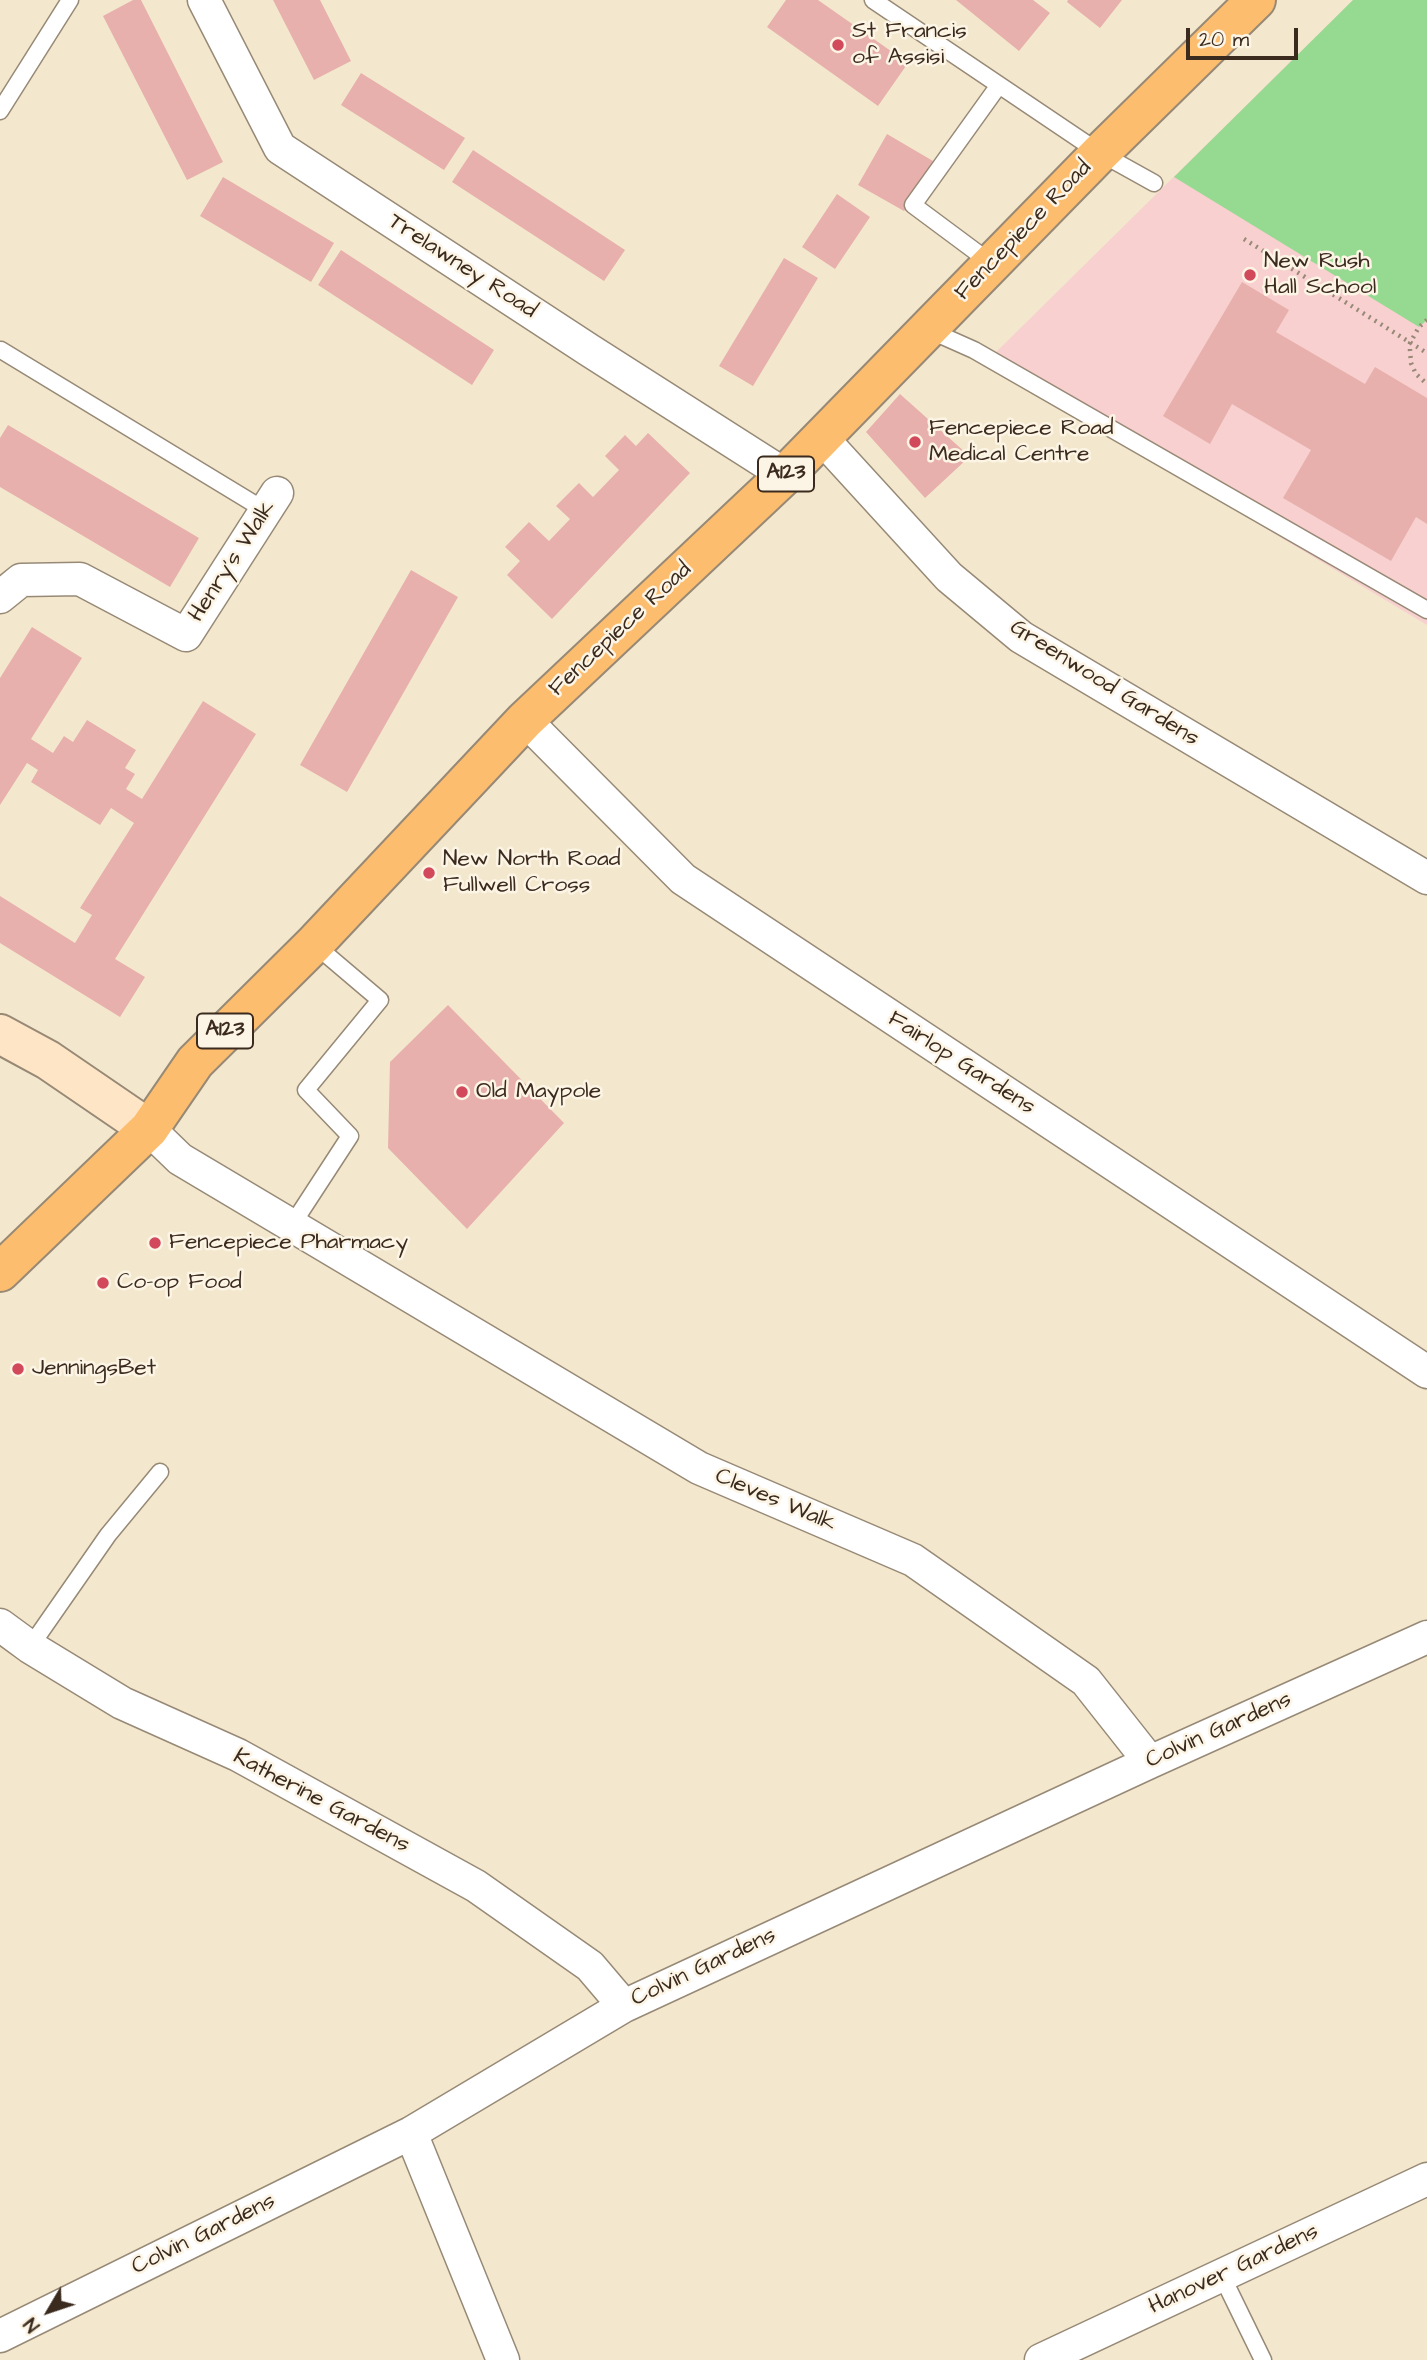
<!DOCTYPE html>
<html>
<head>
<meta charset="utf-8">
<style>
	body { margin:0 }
	#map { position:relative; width:1427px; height:2360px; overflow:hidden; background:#f3e8cd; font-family:"Architects Daughter",sans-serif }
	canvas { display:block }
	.north { position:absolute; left:14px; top:2276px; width:70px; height:70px; -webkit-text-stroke:5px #fcf5e5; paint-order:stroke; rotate:231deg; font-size:19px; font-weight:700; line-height:28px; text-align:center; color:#3b2a1e }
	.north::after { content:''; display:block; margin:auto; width:24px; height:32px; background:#3b2a1e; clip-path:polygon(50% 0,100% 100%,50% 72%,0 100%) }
	.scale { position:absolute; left:1186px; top:28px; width:112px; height:32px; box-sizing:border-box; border:4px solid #3b2a1e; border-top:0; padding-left:9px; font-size:21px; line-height:24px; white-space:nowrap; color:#3b2a1e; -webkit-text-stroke:5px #fcf5e5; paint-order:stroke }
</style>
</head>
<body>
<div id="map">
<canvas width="1427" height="2360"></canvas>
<div class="north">N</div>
<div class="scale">20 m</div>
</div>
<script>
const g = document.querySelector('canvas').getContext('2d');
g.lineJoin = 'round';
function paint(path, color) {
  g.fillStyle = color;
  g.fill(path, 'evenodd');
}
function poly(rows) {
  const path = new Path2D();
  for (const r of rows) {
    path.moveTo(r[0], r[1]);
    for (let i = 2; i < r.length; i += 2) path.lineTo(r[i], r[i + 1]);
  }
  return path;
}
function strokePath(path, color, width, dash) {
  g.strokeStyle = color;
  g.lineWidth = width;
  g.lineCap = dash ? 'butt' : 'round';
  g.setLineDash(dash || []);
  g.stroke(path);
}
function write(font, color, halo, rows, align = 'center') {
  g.font = font + ' "Architects Daughter",sans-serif';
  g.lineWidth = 5;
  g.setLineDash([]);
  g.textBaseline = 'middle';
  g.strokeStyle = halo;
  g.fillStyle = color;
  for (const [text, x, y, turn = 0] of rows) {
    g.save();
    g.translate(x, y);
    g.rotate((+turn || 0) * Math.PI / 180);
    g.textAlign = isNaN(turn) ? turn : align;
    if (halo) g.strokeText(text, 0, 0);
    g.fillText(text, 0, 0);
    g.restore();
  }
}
const built = poly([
	[1353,0,1427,0,1427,625,1118,440,985,363]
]);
const green = poly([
	[1353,0,1427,0,1427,320,1419,327,1174,177]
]);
const building = poly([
	[133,0,141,0,223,162,187,180,103,16],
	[273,0,320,0,351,61,314,80],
	[786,0,818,0,908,63,878,106,767,27],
	[956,0,1033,0,1050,13,1019,51],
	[1068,0,1122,0,1100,28,1067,2],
	[361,73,465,138,444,170,341,105],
	[887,134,933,161,904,211,858,185],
	[473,150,625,250,604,281,452,182],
	[223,177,334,243,311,282,200,216],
	[837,194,870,217,835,269,802,247],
	[341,250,494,350,472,385,318,285],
	[784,258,818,278,753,386,719,366],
	[1242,282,1289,310,1276,332,1365,384,1375,367,1427,398,1427,524,1416,517,1391,561,1283,498,1311,450,1232,404,1210,444,1163,416],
	[900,394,966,453,967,459,925,498,866,432],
	[8,425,199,538,170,587,0,487,0,438],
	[648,433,690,473,552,619,507,575,520,561,505,547,529,522,549,541,570,519,556,506,579,483,593,497,619,470,605,456,625,435,636,446],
	[411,570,458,597,347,792,300,765],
	[32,627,82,658,31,739,53,753,64,736,73,742,87,720,136,750,125,768,135,774,126,789,142,799,203,701,256,734,115,959,145,977,120,1017,0,943,0,896,75,943,92,915,80,908,134,823,111,808,100,825,31,782,38,770,27,763,0,805,0,678],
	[448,1005,564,1123,467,1229,388,1148,390,1062]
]);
const path = poly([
	[1244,239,1427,353],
	[1427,320,1419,327,1410,343,1410,350,1411,363,1416,374,1427,384]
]);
const lane = poly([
	[873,0,1100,153,1154,183],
	[0,111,70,0],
	[991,263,913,205,999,85],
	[929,330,974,350,1427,610],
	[1,350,266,511],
	[292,1225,350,1136,306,1090,380,1000,314,944],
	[30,1647,108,1535,160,1472],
	[1222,2276,1263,2360]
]);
const street = poly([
	[204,0,280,148,589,350,785,475],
	[821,437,949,577,1021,637,1427,878],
	[0,597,21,580,80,579,186,635,277,493],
	[525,720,683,879,1427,1372],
	[149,1129,180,1159,699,1468,913,1560,1086,1681,1150,1762],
	[0,1625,30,1647,122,1703,238,1755,476,1886,590,1966,624,2006],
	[411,2133,503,2360],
	[0,2336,411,2133,624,2006,1150,1762,1427,1637],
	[1041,2360,1427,2179]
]);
const secondary = poly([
	[0,1034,48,1060,149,1129]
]);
const primary = poly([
	[0,1272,149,1129,195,1062,314,944,525,720,785,475,1100,153,1256,0]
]);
const markers = [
	[838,45,7,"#d1495b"],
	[1250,275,7,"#d1495b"],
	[915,442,7,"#d1495b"],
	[429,873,7,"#d1495b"],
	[462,1092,7,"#d1495b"],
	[155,1243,7,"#d1495b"],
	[103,1283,7,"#d1495b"],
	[18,1369,7,"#d1495b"]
];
const shields = [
	[786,474,56],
	[225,1031,56]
];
const shieldNames = [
	["A123",786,474],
	["A123",225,1031]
];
const poiNames = [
	["St Francis",852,32],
	["of Assisi",852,58],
	["New Rush",1264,262],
	["Hall School",1264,288],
	["Fencepiece Road",929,429],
	["Medical Centre",929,455],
	["New North Road",443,860],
	["Fullwell Cross",443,886],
	["Old Maypole",476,1092],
	["Fencepiece Pharmacy",169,1243],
	["Co-op Food",117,1283],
	["JenningsBet",32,1369]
];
const streetNames = [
	["Fencepiece Road",1024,231,-46],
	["Trelawney Road",462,267,33],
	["Henry's Walk",233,562,-57],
	["Fencepiece Road",621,630,-43],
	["Greenwood Gardens",1104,684,32],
	["Fairlop Gardens",961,1064,33],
	["Cleves Walk",775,1501,23],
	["Colvin Gardens",1219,1731,-24],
	["Katherine Gardens",321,1802,28],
	["Colvin Gardens",704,1968,-25],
	["Colvin Gardens",204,2235,-26],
	["Hanover Gardens",1234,2270,-25]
];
paint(built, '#f7d0cf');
paint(green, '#96da92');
paint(building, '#e8b0ac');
strokePath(lane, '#978976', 19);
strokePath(street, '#978976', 35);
strokePath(secondary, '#978976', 42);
strokePath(primary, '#978976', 42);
strokePath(path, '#978976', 4.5, [2, 5]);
strokePath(lane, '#fff', 16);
strokePath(street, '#fff', 32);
strokePath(secondary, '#fee5c5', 38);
strokePath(primary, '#fcbd6f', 38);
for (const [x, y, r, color] of markers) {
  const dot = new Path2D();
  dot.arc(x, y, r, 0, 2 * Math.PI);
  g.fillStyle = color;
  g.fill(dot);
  strokePath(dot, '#fcf5e5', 2.5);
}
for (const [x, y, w] of shields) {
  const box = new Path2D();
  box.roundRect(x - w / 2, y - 17.5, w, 35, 5);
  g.fillStyle = '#fcf5e5';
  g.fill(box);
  strokePath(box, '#3b2a1e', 2);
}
write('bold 21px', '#3b2a1e', null, shieldNames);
write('23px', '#3b2a1e', '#fcf5e5', poiNames, 'left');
write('23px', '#3b2a1e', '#fcf5e5', streetNames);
</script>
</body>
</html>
